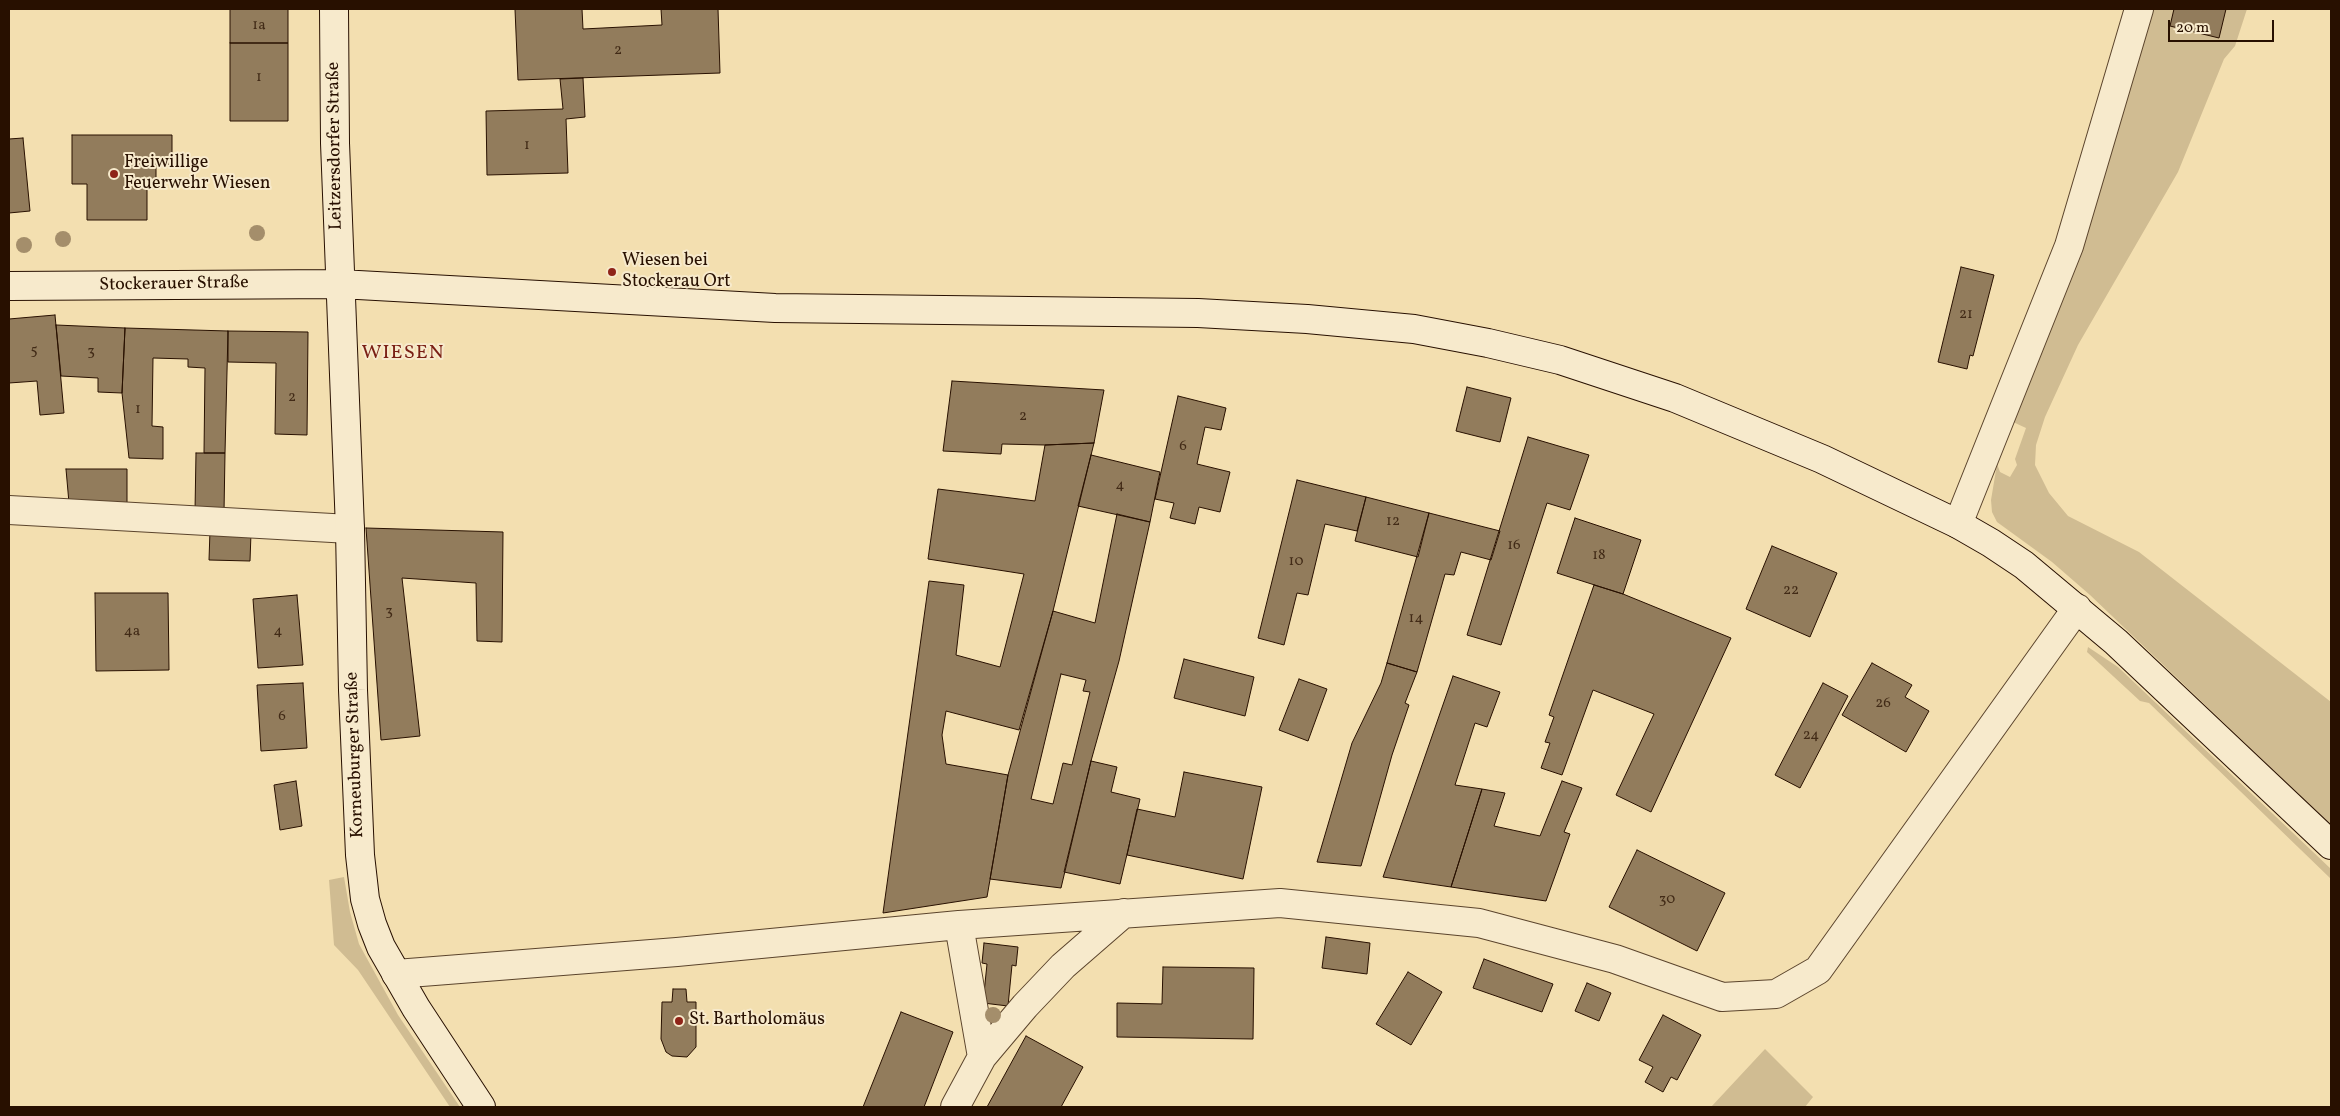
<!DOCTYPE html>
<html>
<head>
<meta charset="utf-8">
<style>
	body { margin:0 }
	#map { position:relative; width:2340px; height:1116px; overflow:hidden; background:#f3dfb0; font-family:Vollkorn,serif }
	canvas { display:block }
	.frame { position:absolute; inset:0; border:10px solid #281000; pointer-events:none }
	.scale { position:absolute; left:2168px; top:20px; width:106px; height:22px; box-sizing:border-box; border:2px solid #281000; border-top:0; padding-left:6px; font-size:15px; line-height:18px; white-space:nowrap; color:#281000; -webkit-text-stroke:4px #f7eacc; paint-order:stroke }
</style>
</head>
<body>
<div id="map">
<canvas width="2340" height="1116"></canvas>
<div class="frame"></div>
<div class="scale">20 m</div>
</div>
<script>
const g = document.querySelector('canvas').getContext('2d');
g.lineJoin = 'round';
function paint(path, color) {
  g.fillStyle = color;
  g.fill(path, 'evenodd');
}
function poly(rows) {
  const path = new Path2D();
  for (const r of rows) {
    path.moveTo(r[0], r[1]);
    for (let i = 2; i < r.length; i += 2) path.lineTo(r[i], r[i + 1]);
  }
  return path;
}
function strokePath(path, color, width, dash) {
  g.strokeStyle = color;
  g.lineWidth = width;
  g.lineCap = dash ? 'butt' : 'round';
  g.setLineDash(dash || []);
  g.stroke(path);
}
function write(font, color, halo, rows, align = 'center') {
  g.font = font + ' Vollkorn,serif';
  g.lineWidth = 4;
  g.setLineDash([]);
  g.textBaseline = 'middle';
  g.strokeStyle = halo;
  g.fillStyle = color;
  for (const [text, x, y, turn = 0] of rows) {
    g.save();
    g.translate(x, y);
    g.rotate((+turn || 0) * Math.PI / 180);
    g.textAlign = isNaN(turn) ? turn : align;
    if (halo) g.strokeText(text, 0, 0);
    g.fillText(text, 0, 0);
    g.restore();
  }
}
const green = poly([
	[2147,9,2247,9,2235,46,2224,59,2178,172,2078,345,2045,417,2036,445,2035,465,2049,493,2068,516,2139,552,2331,702,2331,825,2090,595,2052,562,1997,522,1992,512,1991,500,1997,464,2000,472,2010,477,2017,465,2015,459,2026,428,2013,422],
	[2088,647,2118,667,2331,869,2331,879,2149,703,2140,701,2087,652],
	[344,877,350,912,359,944,398,1015,460,1107,450,1107,358,970,334,945,329,880],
	[1765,1049,1813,1097,1805,1107,1711,1107]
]);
const building = poly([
	[230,9,288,9,288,43,230,43,230,9],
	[515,9,582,9,583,29,662,25,661,9,718,9,720,73,518,80,515,9],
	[2174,9,2226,9,2219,38,2170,26,2174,9],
	[230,43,288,43,288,121,230,121,230,43],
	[583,78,585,117,566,119,568,173,487,175,486,111,563,109,560,79,583,78],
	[72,135,172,135,172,164,156,165,156,188,147,188,147,220,87,220,87,184,72,184,72,135],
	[23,138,30,211,9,213,9,139,23,138],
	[1961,267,1994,275,1973,356,1970,355,1967,369,1938,362,1961,267],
	[55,315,64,413,40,415,37,381,9,383,9,319,55,315],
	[56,325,125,328,122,393,98,392,98,378,61,376,56,325],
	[125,328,228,331,225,453,204,453,205,368,188,367,188,359,153,358,152,426,163,427,163,459,129,458,122,393,125,328],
	[228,331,308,332,307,435,275,434,276,363,228,362,228,331],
	[952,381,1104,390,1094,443,1045,445,1002,444,1001,454,943,451,952,381],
	[1467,387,1511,398,1500,442,1456,431,1467,387],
	[1178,396,1226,408,1221,430,1205,427,1197,464,1230,472,1220,512,1199,507,1195,524,1170,518,1174,503,1155,499,1178,396],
	[1528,437,1589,455,1570,510,1547,503,1501,645,1467,635,1528,437],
	[1094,443,1053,611,1019,730,946,711,942,735,946,764,1008,775,987,897,883,913,929,581,964,585,956,655,1000,667,1024,574,928,559,938,489,1035,501,1045,445,1094,443],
	[196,453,225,453,224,512,195,511,196,453],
	[1091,455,1160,472,1150,522,1078,506,1091,455],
	[66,469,127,469,127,503,69,503,66,469],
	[1297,480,1366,497,1357,531,1325,524,1308,595,1297,593,1284,645,1258,638,1297,480],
	[1366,497,1429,513,1418,557,1355,541,1366,497],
	[1429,513,1500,531,1491,560,1461,552,1454,575,1445,574,1417,672,1387,663,1429,513],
	[1117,514,1150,522,1119,661,1091,761,1061,888,990,879,1008,775,1053,611,1095,623,1117,514],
	[1061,674,1086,680,1083,691,1090,692,1072,765,1063,763,1053,804,1031,799,1061,674],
	[1575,518,1641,540,1623,594,1557,573,1575,518],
	[366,528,503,532,502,642,477,641,476,583,402,578,420,736,381,740,366,528],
	[210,531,251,533,250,561,209,560,210,531],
	[1772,546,1837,573,1810,637,1746,609,1772,546],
	[1594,585,1623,594,1731,638,1651,812,1616,795,1654,714,1593,690,1562,775,1541,768,1550,743,1545,742,1554,717,1549,715,1594,585],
	[95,593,168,593,169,670,96,671,95,593],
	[297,595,303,665,258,668,253,599,297,595],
	[1184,659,1254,677,1245,716,1174,698,1184,659],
	[1387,663,1417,672,1405,703,1409,705,1392,755,1361,866,1317,862,1352,743,1381,683,1387,663],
	[1872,663,1912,685,1905,697,1929,711,1906,752,1842,715,1872,663],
	[1453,676,1500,692,1487,727,1475,723,1455,785,1482,789,1451,887,1383,877,1453,676],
	[1299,679,1327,689,1308,741,1279,730,1299,679],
	[303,683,307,748,261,751,257,685,303,683],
	[1823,683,1848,696,1800,788,1775,775,1823,683],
	[1091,761,1117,767,1111,792,1140,799,1120,884,1064,872,1091,761],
	[1184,772,1262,787,1243,879,1127,855,1137,809,1175,817,1184,772],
	[296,781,302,826,280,830,274,785,296,781],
	[1562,781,1582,788,1564,832,1570,834,1546,901,1451,887,1482,789,1505,793,1494,826,1540,836,1562,781],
	[1637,850,1725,893,1697,951,1609,907,1637,850],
	[1326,937,1370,943,1367,974,1322,968,1326,937],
	[984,943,1018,947,1016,966,1012,965,1008,1006,983,1003,987,964,982,963,984,943],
	[1484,959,1553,984,1542,1012,1473,988,1484,959],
	[1163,967,1254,968,1253,1039,1117,1037,1117,1003,1162,1004,1163,967],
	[1408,972,1442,992,1411,1045,1376,1024,1408,972],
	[1587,983,1611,993,1599,1021,1575,1011,1587,983],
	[673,989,686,989,687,1002,696,1002,696,1047,687,1057,672,1056,666,1052,661,1039,662,1002,672,1002,673,989],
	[901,1012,953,1032,924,1107,863,1107,901,1012],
	[1663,1015,1701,1035,1677,1080,1671,1077,1663,1092,1645,1082,1653,1067,1639,1060,1663,1015],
	[1026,1036,1083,1067,1061,1107,987,1107,1026,1036]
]);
const street = poly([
	[9,510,350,529],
	[1958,524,2069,246,2139,9],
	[959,925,982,1057],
	[396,974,677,952,959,925,1280,903,1479,923,1615,959,1722,997,1776,994,1818,970,2077,608],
	[955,1107,982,1057,1025,1006,1063,966,1124,913]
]);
const secondary = poly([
	[334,9,335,143,350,529,353,690,360,855,365,899,372,924,381,947,416,1008,481,1107],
	[9,286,340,284,775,308,1198,313,1307,319,1414,329,1488,343,1560,360,1675,398,1822,459,1958,524,1991,543,2024,565,2116,642,2331,845]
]);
const trees = [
	[257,233],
	[63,239],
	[24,245],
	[993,1015]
];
const markers = [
	[114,174,5,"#8f2418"],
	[612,272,5,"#8f2418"],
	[679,1021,5,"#8f2418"]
];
const numberNames = [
	["1a",259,26],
	["2",618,51],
	["1",259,78],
	["1",527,146],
	["21",1966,315],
	["5",34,351],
	["3",91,352],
	["2",292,398],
	["1",138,410],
	["2",1023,417],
	["6",1183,447],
	["4",1120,486],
	["12",1393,522],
	["16",1514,546],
	["18",1599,556],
	["10",1296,562],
	["22",1791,591],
	["3",389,612],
	["14",1416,619],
	["4a",132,632],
	["4",278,632],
	["26",1883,704],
	["6",282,717],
	["24",1811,736],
	["30",1667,900]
];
const streetNames = [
	["Leitzersdorfer Straße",336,146,-91],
	["Stockerauer Straße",174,285,-1],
	["Korneuburger Straße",356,755,-92]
];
const poiNames = [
	["Freiwillige",124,164],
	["Feuerwehr Wiesen",124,185],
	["Wiesen bei",622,262],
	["Stockerau Ort",622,283],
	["St. Bartholomäus",689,1021]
];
const quarterNames = [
	["WIESEN",403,354]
];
paint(green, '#d0bc92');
paint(building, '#927c5c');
strokePath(building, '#281000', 1);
strokePath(street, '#5b442c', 30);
strokePath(secondary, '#281000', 30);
strokePath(street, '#f7eacc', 28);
strokePath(secondary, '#f7eacc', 28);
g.fillStyle = '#a48e6b';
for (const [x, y] of trees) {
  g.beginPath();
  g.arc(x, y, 8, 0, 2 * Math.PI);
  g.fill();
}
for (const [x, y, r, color] of markers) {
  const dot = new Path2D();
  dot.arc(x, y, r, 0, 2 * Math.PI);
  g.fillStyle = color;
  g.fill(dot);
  strokePath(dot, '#f7eacc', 2);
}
write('15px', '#422b17', null, numberNames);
write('18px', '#281000', '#f7eacc', streetNames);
write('18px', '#281000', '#f7eacc', poiNames, 'left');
g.letterSpacing = '1px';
write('20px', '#7a1f14', '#f7eacc', quarterNames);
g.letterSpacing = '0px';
</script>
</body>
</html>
